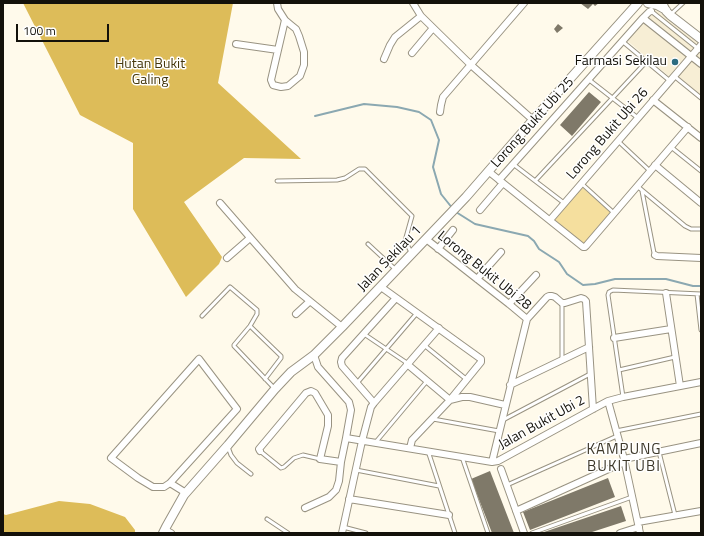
<!DOCTYPE html>
<html>
<head>
<meta charset="utf-8">
<style>
	body { margin:0 }
	#map { position:relative; width:704px; height:536px; overflow:hidden; background:#fffaeb; font-family:"Titillium Web",sans-serif }
	canvas { display:block }
	.frame { position:absolute; inset:0; border:4px solid #13110a; pointer-events:none }
	.scale { position:absolute; left:16px; top:24px; width:93px; height:18px; box-sizing:border-box; border:2px solid #13110a; border-top:0; padding-left:5px; font-size:12px; line-height:14px; white-space:nowrap; color:#13110a; -webkit-text-stroke:3px #fff; paint-order:stroke }
</style>
</head>
<body>
<div id="map">
<canvas width="704" height="536"></canvas>
<div class="frame"></div>
<div class="scale">100 m</div>
</div>
<script>
const g = document.querySelector('canvas').getContext('2d');
g.lineJoin = 'round';
function paint(path, color) {
  g.fillStyle = color;
  g.fill(path, 'evenodd');
}
function poly(rows) {
  const path = new Path2D();
  for (const r of rows) {
    path.moveTo(r[0], r[1]);
    for (let i = 2; i < r.length; i += 2) path.lineTo(r[i], r[i + 1]);
  }
  return path;
}
function strokePath(path, color, width, dash) {
  g.strokeStyle = color;
  g.lineWidth = width;
  g.lineCap = dash ? 'butt' : 'round';
  g.setLineDash(dash || []);
  g.stroke(path);
}
function write(font, color, halo, rows, align = 'center') {
  g.font = font + ' "Titillium Web",sans-serif';
  g.lineWidth = 3;
  g.setLineDash([]);
  g.textBaseline = 'middle';
  g.strokeStyle = halo;
  g.fillStyle = color;
  for (const [text, x, y, turn = 0] of rows) {
    g.save();
    g.translate(x, y);
    g.rotate((+turn || 0) * Math.PI / 180);
    g.textAlign = isNaN(turn) ? turn : align;
    if (halo) g.strokeText(text, 0, 0);
    g.fillText(text, 0, 0);
    g.restore();
  }
}
const built = poly([
	[654,8,701,45,701,96,675,76,672,79,623,37,649,9]
]);
const green = poly([
	[582,187,615,216,585,250,550,223]
]);
const forest = poly([
	[23,3,233,3,218,83,301,159,244,158,184,202,222,257,219,264,186,297,133,209,133,143,80,115],
	[59,501,90,504,125,517,135,530,135,533,3,533,3,514,6,515]
]);
const stream = poly([
	[315,116,364,104,397,107,419,112,431,120,439,140,433,167,441,194,453,209],
	[456,212,475,224,528,236,534,241,539,249,559,262,567,274,583,285,595,284,615,279,666,279,693,286,701,286]
]);
const building = poly([
	[580,3,599,3,595,6,593,4,588,9],
	[558,24,563,28,557,33,554,29],
	[589,92,601,102,572,136,560,125],
	[490,471,514,533,492,533,471,479],
	[608,478,615,497,530,530,523,512],
	[621,506,626,521,589,533,541,533]
]);
const lane = poly([
	[651,11,701,51],
	[670,15,683,3],
	[622,41,670,81],
	[674,76,701,98],
	[588,79,638,118],
	[618,141,650,171],
	[671,147,701,171],
	[513,164,564,203],
	[277,181,337,180,345,178,359,169,365,169,412,216,405,241,411,252],
	[535,181,647,61],
	[581,183,614,213],
	[637,186,685,226,691,229,701,229],
	[642,191,654,253,655,255],
	[368,244,395,269],
	[697,294,701,330],
	[562,303,562,359],
	[202,316,230,287,257,310,257,314,250,326,234,345,234,346,275,389],
	[250,326,281,356,281,358,265,379],
	[364,334,407,363],
	[424,345,466,379],
	[619,370,675,357],
	[357,383,417,313],
	[623,397,608,295,609,292,613,290,701,294],
	[433,419,499,431],
	[503,420,590,374],
	[616,431,701,414],
	[375,443,427,381],
	[228,447,231,455,237,463,251,474],
	[260,451,281,468,284,467,294,458,303,455,320,459],
	[428,451,455,533],
	[659,452,675,515],
	[462,457,488,533],
	[356,470,439,486],
	[507,485,617,436],
	[267,519,288,533],
	[343,527,366,533],
	[532,533,632,497]
]);
const street = poly([
	[277,3,278,9,285,20,271,80,273,85,281,87,288,86,300,76,304,65,304,52,299,36,296,29,291,25,285,20],
	[413,3,421,16,471,65,533,120],
	[643,18,701,64],
	[236,44,278,50],
	[412,53,433,28],
	[384,59,390,45,395,37,421,16],
	[653,100,701,138],
	[440,112,441,105,443,97,524,3],
	[655,165,701,203],
	[488,171,583,247,585,247,586,246,688,127],
	[499,180,643,18,649,12,651,11],
	[220,203,295,289,342,327],
	[480,210,503,183],
	[550,220,701,45],
	[426,239,509,304,527,319],
	[438,249,453,230],
	[655,255,657,256,701,258],
	[227,258,250,238],
	[477,279,501,252],
	[381,287,481,359,481,362,450,400,412,440,410,448],
	[666,293,680,386],
	[509,304,536,275],
	[296,314,309,302],
	[614,338,671,329],
	[199,359,237,409,170,483,164,487,153,487,138,478,111,458,199,359],
	[407,364,450,400],
	[510,385,589,347],
	[450,400,462,397,470,397,505,405],
	[608,401,624,459,640,533],
	[374,403,342,366,341,362,342,358,396,298],
	[346,438,492,462,498,461,593,409,608,401,623,397,701,382],
	[260,451,259,449,306,393,311,391,315,393,328,415,328,426,320,459,341,462,346,438,351,410,349,402,318,367,314,355],
	[624,459,701,443],
	[492,462,527,319,547,297,549,296,552,296,555,297,562,303,565,303,581,298,584,299,586,301,593,409],
	[501,469,524,533],
	[170,483,186,493],
	[349,499,449,515],
	[305,508,329,497,336,490,339,481,341,462],
	[516,511,624,462],
	[638,522,701,511],
	[166,527,167,531,171,533],
	[342,533,362,441,371,407,374,403,439,328],
	[620,533,639,527]
]);
const secondary = poly([
	[648,3,657,5,666,10],
	[662,3,666,11,670,15,701,39],
	[163,533,166,527,184,495,228,445,275,389,291,372,314,355,342,327,466,197,533,120,638,3]
]);
const markers = [
	[675,62,4,"#2b6b80"]
];
const poiNames = [
	["Farmasi Sekilau",667,62]
];
const parkNames = [
	["Hutan Bukit",150,65],
	["Galing",150,81]
];
const streetNames = [
	["Lorong Bukit Ubi 25",533,123,-48],
	["Lorong Bukit Ubi 26",608,134,-49],
	["Jalan Sekilau 1",390,259,-46],
	["Lorong Bukit Ubi 28",484,271,39],
	["Jalan Bukit Ubi 2",542,423,-29]
];
const neighbourhoodNames = [
	["KAMPUNG",624,450],
	["BUKIT UBI",624,467]
];
paint(built, '#f7eed5');
paint(green, '#f5df9e');
paint(forest, '#ddbc59');
strokePath(stream, '#8ba8b1', 2);
paint(building, '#7f7969');
strokePath(lane, '#999382', 5);
strokePath(street, '#999382', 8);
strokePath(secondary, '#999382', 10);
strokePath(lane, '#fff', 3);
strokePath(street, '#fff', 6);
strokePath(secondary, '#fff', 8);
for (const [x, y, r, color] of markers) {
  const dot = new Path2D();
  dot.arc(x, y, r, 0, 2 * Math.PI);
  g.fillStyle = color;
  g.fill(dot);
  strokePath(dot, '#fff', 1.5);
}
write('14px', '#13110a', '#fff', poiNames, 'right');
write('14px', '#44360b', '#fff', parkNames);
write('14px', '#13110a', '#fff', streetNames);
g.letterSpacing = '1px';
write('15px', '#3d382a', '#fff', neighbourhoodNames);
g.letterSpacing = '0px';
</script>
</body>
</html>
